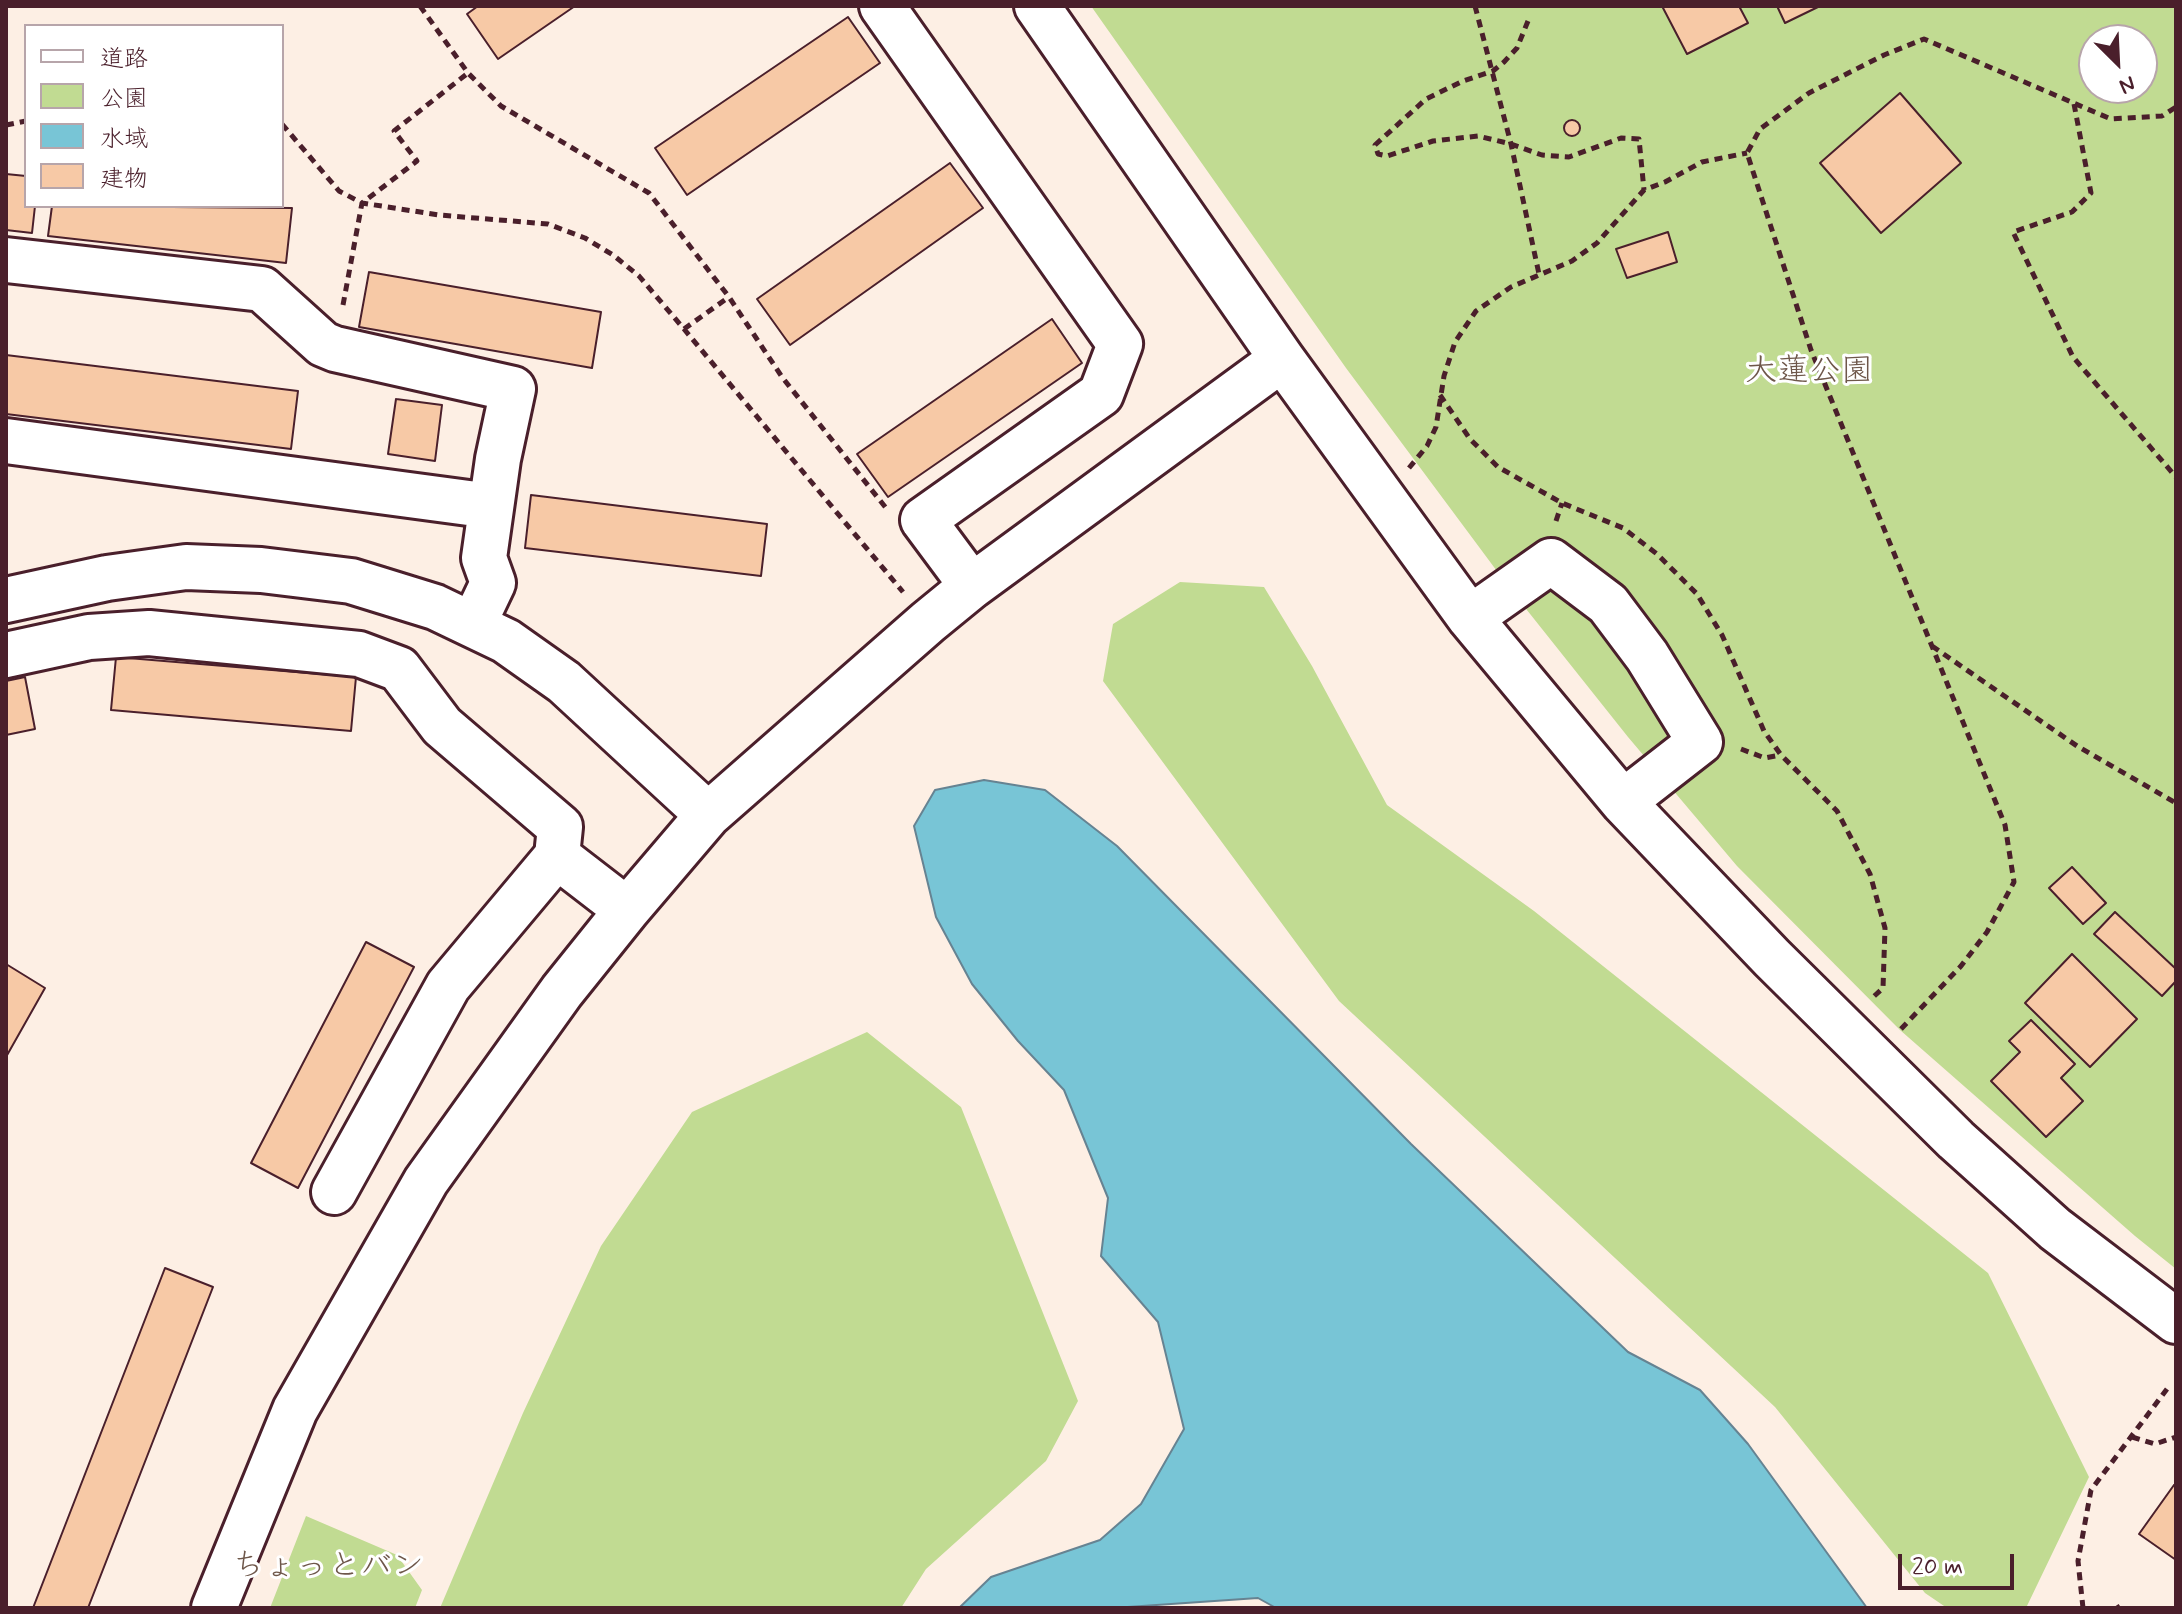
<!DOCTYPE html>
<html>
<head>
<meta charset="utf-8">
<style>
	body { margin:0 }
	#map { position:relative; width:2182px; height:1614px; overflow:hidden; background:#fdefe4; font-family:Mynerve,"Klee One",sans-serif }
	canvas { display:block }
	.frame { position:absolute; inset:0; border:8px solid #4a1f2b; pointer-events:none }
	.legend { position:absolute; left:24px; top:24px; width:260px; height:184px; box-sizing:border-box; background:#fff; border:2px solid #b7a5aa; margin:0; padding:10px 14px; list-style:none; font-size:24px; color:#4a1f2b }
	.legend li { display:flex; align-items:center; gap:16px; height:40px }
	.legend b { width:40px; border:2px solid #b7a5aa }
	.north { position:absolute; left:2078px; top:24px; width:80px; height:80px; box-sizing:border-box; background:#fff; border:2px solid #b7a5aa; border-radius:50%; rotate:156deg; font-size:22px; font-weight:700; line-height:32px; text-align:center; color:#4a1f2b }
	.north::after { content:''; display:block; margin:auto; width:28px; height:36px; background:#4a1f2b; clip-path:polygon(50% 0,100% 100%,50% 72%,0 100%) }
	.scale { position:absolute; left:1898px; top:1554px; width:116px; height:36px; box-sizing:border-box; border:4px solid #4a1f2b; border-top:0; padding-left:10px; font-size:24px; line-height:28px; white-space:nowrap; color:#4a1f2b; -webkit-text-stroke:6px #fff; paint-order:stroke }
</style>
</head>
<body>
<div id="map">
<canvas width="2182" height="1614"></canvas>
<div class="frame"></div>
<ul class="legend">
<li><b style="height:10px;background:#fff"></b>道路</li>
<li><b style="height:22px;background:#c1db92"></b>公園</li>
<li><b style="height:22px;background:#78c5d6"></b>水域</li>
<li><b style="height:22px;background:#f7c9a6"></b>建物</li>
</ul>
<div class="north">N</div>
<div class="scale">20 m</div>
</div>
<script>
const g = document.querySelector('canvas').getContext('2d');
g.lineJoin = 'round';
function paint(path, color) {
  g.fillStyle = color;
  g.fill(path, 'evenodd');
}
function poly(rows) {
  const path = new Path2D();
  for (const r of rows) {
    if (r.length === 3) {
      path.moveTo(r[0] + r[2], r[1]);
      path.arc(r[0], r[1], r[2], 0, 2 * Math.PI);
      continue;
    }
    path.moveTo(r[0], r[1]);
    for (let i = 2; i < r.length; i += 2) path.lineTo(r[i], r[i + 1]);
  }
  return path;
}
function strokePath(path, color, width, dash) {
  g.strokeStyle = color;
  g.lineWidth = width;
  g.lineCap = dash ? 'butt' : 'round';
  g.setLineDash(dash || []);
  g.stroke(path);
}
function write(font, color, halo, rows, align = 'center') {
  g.font = font + ' Mynerve,"Klee One",sans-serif';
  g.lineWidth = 6;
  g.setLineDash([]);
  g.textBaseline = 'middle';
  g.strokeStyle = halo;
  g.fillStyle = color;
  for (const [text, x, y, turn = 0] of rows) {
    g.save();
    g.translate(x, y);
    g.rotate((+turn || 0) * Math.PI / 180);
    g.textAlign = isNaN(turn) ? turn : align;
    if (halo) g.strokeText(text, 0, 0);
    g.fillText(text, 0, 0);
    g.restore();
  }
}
const green = poly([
	[1091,6,2176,6,2176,1269,2135,1236,1900,1030,1737,866,1628,737,1511,590,1346,368],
	[2094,40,2142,40,2142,88,2094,88],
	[1180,582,1264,587,1312,666,1387,805,1534,911,1988,1273,2089,1477,2026,1608,1947,1608,1925,1593,1775,1407,1339,1001,1103,681,1113,624],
	[867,1032,961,1107,1078,1401,1046,1461,926,1569,901,1608,440,1608,523,1413,601,1246,692,1112],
	[306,1516,397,1555,422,1590,415,1608,270,1608]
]);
const water = poly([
	[984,780,1045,790,1117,846,1411,1144,1628,1352,1700,1390,1748,1444,1867,1608,1276,1608,1258,1598,1113,1608,959,1608,991,1577,1100,1540,1141,1504,1184,1429,1158,1322,1101,1256,1108,1198,1064,1090,1018,1041,972,984,936,917,914,826,935,790,984,780]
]);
const building = poly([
	[478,6,575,6,498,59,467,14,478,6],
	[1662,6,1739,6,1748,23,1687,54,1662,6],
	[1777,6,1820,6,1785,23,1777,6],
	[848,17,880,63,687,195,655,148,848,17],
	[1900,93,1961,163,1881,233,1820,163,1900,93],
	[1572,128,8],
	[950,163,983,208,790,345,757,299,950,163],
	[6,174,26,176,26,206,35,206,32,233,6,230,6,174],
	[52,206,292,208,286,263,48,236,52,206],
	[1668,232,1677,262,1627,278,1616,249,1668,232],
	[369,272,601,312,592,368,359,327,369,272],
	[1052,319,1082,363,888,497,857,454,1052,319],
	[6,355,298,391,291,449,6,414,6,355],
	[396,399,442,405,435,461,388,454,396,399],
	[531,495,767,524,761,576,525,548,531,495],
	[116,657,356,677,351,731,111,710,116,657],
	[25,677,35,729,6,735,6,681,25,677],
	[2072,867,2106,903,2083,924,2049,888,2072,867],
	[2115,912,2176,969,2176,981,2162,996,2094,934,2115,912],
	[366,942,414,967,298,1188,251,1163,366,942],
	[2072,954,2137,1019,2090,1067,2025,1003,2072,954],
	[6,964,45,988,6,1057,6,964],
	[2031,1020,2075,1064,2061,1078,2083,1101,2046,1137,1991,1081,2020,1052,2009,1041,2031,1020],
	[165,1268,213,1287,88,1608,33,1608,165,1268],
	[2174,1485,2176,1487,2176,1560,2139,1534,2174,1485]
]);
const path = poly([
	[420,6,468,73,501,106,649,193,729,297,782,377,886,508],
	[1475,6,1511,144,1539,274],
	[1528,21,1517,48,1504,62,1493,71,1463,81,1426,99,1375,145,1378,154,1387,156,1433,141,1478,136,1511,144,1542,155,1569,157,1621,138,1639,139,1644,190],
	[2074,104,2091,193,2072,212,2013,232,2073,357,2176,477],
	[282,124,339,191,362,203,439,215,548,224,585,238,613,255,639,276,684,329,903,592],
	[6,125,26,121],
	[343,305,362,203,417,161,394,131,468,73],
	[684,329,729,297],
	[1440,395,1470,439,1498,467,1562,503,1623,528,1657,554,1697,594,1722,635,1764,731,1781,755,1837,811,1870,874,1885,928,1883,988,1871,999],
	[1409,468,1427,446,1436,427,1444,376,1455,342,1476,311,1511,287,1572,261,1597,243,1644,190,1665,182,1702,162,1747,153],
	[1556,521,1562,503],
	[1932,646,2077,746,2176,803],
	[1741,749,1765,758,1780,755],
	[1901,1029,1961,966,1987,932,2014,882,2005,825,1811,350,1747,153,1760,129,1809,93,1884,55,1924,39,2111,119,2162,116,2176,107],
	[2132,1437,2155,1444,2176,1437],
	[2083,1608,2078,1561,2091,1490,2167,1389],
	[2117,1608,2120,1606]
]);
const minor = poly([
	[882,6,1120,344,1101,394,923,520,972,586],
	[1037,6,1282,359,1470,618,1623,802,1772,958,1956,1140,2055,1229,2176,1321],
	[6,260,262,289,323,344,335,349,513,389,498,459,484,558,493,583,473,625],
	[6,441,491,506],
	[6,600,107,578,186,567,261,570,351,581,435,607,506,641,564,682,708,815],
	[1470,618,1551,561,1608,604,1647,656,1700,742,1623,802],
	[6,655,89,637,149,633,359,654,399,669,442,726,560,827,557,856,627,910],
	[334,1192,448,986,557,856],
	[214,1608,295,1410,426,1181,562,991,627,910,708,815,928,622,972,586,1282,359]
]);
const parkNames = [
	["大蓮公園",1809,373],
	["ちょっとバン",328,1568]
];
paint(green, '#c1db92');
paint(water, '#78c5d6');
strokePath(water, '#668392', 2);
paint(building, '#f7c9a6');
strokePath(building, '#4a1f2b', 2);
strokePath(minor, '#4a1f2b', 50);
strokePath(path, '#4a1f2b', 5, [8, 6]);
strokePath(minor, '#fff', 44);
write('32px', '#6e574a', '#fff', parkNames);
</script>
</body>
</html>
